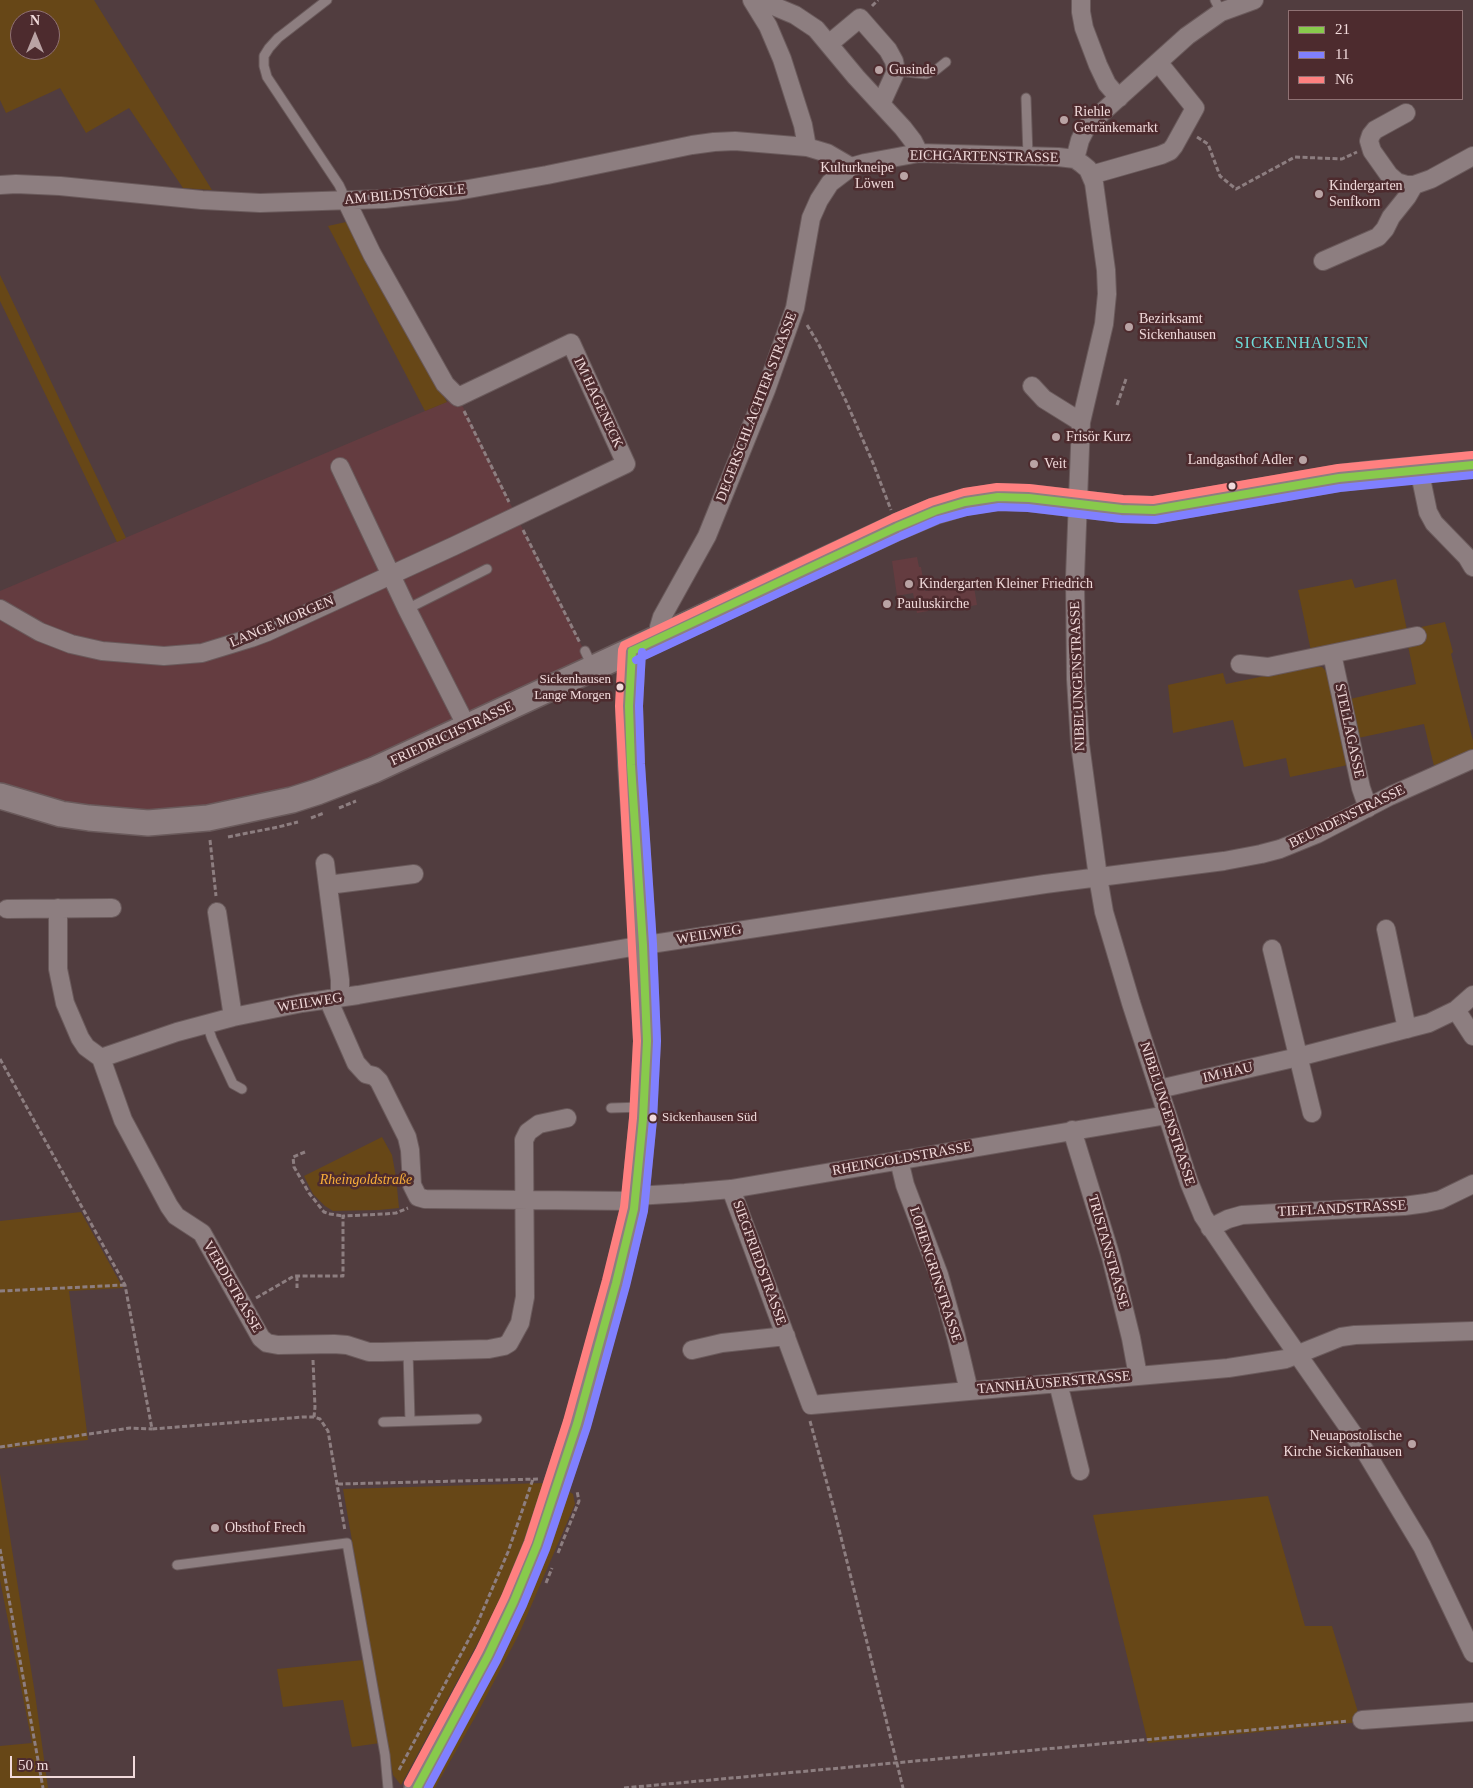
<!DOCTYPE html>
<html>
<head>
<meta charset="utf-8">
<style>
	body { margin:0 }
	#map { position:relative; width:1473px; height:1788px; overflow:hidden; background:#513d3f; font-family:Georgia,serif }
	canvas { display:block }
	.legend { position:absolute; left:1288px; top:10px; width:175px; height:90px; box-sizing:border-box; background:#4d2b2e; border:1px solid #8f7173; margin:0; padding:6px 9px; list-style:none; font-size:15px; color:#f1dadb }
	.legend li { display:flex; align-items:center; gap:10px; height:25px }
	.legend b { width:25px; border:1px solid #8f7173 }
	.north { position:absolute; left:10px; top:10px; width:50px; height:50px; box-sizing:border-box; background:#4d2b2e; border:1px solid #8f7173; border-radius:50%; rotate:0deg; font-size:14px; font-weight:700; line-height:20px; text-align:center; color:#f1dadb }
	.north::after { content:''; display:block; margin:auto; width:18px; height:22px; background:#b9a3a4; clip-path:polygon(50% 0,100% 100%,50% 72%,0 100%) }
	.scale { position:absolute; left:10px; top:1756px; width:125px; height:22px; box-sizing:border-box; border:2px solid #f1dadb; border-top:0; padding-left:6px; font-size:15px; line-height:18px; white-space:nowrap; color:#f1dadb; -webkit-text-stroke:4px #4d2b2e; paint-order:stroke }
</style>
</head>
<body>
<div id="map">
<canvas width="1473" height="1788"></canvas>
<ul class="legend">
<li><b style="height:6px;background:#88ca4c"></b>21</li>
<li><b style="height:6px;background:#8080ff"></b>11</li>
<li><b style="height:6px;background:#ff8080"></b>N6</li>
</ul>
<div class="north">N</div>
<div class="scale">50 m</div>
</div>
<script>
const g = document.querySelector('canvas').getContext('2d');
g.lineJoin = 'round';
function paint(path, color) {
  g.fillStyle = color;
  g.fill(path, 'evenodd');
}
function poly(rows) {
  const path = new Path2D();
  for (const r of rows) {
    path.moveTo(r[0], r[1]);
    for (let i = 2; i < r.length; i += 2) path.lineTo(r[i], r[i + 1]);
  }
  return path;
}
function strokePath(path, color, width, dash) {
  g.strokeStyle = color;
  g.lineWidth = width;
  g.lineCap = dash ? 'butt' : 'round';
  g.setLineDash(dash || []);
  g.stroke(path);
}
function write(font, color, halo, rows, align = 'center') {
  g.font = font + ' Georgia,serif';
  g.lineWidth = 5;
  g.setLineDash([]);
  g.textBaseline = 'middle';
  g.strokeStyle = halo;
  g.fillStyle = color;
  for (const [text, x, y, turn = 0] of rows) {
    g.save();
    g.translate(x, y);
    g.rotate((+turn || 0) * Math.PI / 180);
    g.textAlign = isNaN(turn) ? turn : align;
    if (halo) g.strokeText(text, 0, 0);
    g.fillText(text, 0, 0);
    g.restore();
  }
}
const built = poly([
	[458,397,534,552,593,668,467,727,208,818,0,796,0,591],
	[917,557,919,567,921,567,925,591,932,590,932,588,973,581,977,605,965,607,964,602,928,607,928,611,917,613,913,593,897,596,892,561]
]);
const green = poly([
	[0,0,94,0,212,190,183,188,129,108,86,133,60,88,6,113,0,100],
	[20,20,50,20,50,50,20,50],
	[346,222,447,402,425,411,328,226],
	[0,275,126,538,117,542,0,301],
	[1352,579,1355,588,1396,579,1407,630,1445,622,1453,652,1451,654,1473,741,1473,750,1434,766,1424,724,1358,738,1350,699,1416,684,1408,646,1311,651,1298,590],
	[1313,666,1322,667,1328,673,1348,765,1290,777,1286,758,1244,767,1233,720,1173,733,1168,685,1223,673,1226,684],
	[382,1137,392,1155,396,1177,399,1208,379,1210,333,1211,325,1206,313,1194,304,1176],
	[81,1212,123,1288,69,1291,88,1440,0,1449,0,1221],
	[0,1474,35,1694,48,1788,0,1788,0,1746,32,1743,0,1580],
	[544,1483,519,1559,483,1633,401,1785,393,1775,343,1489],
	[568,1491,573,1494,575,1504,519,1634,478,1712,435,1788,429,1788],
	[1268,1496,1305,1626,1332,1626,1361,1722,1148,1743,1093,1515],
	[363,1660,380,1743,352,1747,343,1700,283,1707,277,1669]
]);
const path = poly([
	[872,6,878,0],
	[1197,137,1208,144,1220,176,1236,189,1295,157,1342,159,1357,152],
	[807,325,818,343,846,401,873,463,891,510],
	[1117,405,1126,379],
	[464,411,509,502],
	[523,530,580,643],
	[339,808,356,801],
	[311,818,324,813],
	[228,837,278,827,298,822],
	[210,840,216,896],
	[0,1059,125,1285,152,1429,303,1417,314,1417,320,1419,328,1431,345,1531],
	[305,1152,293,1157,294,1167,309,1193,324,1212,330,1214,343,1216],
	[297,1276,297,1288],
	[0,1291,125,1285],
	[256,1298,294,1276,343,1276,343,1216,384,1214,396,1213,408,1208],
	[313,1360,315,1407,314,1417],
	[810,1421,834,1509,903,1788],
	[0,1447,130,1428,152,1429],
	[338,1484,540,1479],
	[0,1549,43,1788],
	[558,1553,579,1501,577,1491],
	[546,1583,552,1568],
	[399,1770,477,1624,508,1552,533,1479],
	[624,1788,1348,1721]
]);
const lane = poly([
	[327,0,278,38,269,48,264,56,264,66,267,77,339,185,346,200],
	[1215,0,1221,12],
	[896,71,926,74,936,70,946,62],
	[1026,98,1028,156],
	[407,609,487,569],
	[585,651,592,666],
	[207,1024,212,1039,233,1084,242,1089],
	[611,1108,643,1107],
	[408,1351,410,1421],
	[383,1422,477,1419],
	[177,1565,347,1543,385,1755,388,1788]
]);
const street = poly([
	[752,0,768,26,782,59,803,125,807,147,827,153,851,167],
	[759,0,795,15,816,29,856,77,903,128,913,141,919,153],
	[1081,0,1081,12,1084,28,1098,65,1107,84,1119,98],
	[830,43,860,18,888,50,894,61,896,71,881,104],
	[1406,113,1375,130,1371,135,1369,141,1372,151,1389,175,1397,182,1407,185,1414,185],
	[1075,159,1080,140,1087,126,1187,36,1221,12,1254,0],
	[1091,175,1161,155,1170,151,1174,146,1195,108,1158,62],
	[0,185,16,184,60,186,202,200,260,203,384,199,457,191,547,175,692,145,714,142,735,141,807,147],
	[1323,261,1378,237,1385,229,1391,217,1407,197,1414,185,1431,179,1473,156],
	[1032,386,1044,399,1081,422],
	[340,467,407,609,467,727],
	[1419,469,1428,512,1434,523,1467,557,1473,567],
	[0,609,40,632,71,644,102,651,164,656,202,653,251,638,267,632,454,546,626,464,571,343,458,397,445,384,372,254,346,200],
	[660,637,659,627,662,617,707,536,766,390,795,308,811,218,819,200,830,183,851,167,865,163,919,153,1058,157,1075,159,1082,164,1088,169,1094,183,1106,270,1107,294,1104,324,1081,422,1075,577,1076,679,1080,744,1098,877,1104,912,1131,1003,1189,1182,1203,1216,1263,1305,1365,1451,1422,1546,1473,1653],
	[1332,654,1361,788,1368,808],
	[1240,664,1268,667,1417,636],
	[325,863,340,980,340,998],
	[328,885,414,874],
	[58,908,58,969,65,1003,80,1038,86,1047,101,1058],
	[7,909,112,908],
	[217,912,233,1017],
	[1386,929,1407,1029],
	[1272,949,1312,1113],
	[328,999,356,1063,366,1074,374,1076,379,1081,407,1137,410,1150,412,1185,418,1197,425,1199,635,1201],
	[1456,1010,1473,1036],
	[101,1058,177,1032,233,1017,302,1003,358,995,632,947,1045,884,1224,861,1261,854,1280,849,1317,834,1390,796,1473,759],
	[101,1058,123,1120,169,1206,176,1216,202,1233,261,1338,267,1343,278,1345,334,1344,347,1345,369,1352,382,1352,489,1349,504,1346,509,1343,520,1323,525,1297,524,1140,528,1132,539,1124,567,1118],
	[1159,1089,1298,1057,1429,1023,1456,1010,1473,995],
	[1072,1130,1111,1257,1131,1338,1138,1376],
	[899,1160,905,1185,939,1275,956,1336,969,1391],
	[731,1189,811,1405,1228,1368,1286,1359,1341,1337,1355,1335,1473,1331],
	[636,1196,685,1193,731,1189,1167,1115],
	[1210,1228,1228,1219,1242,1215,1404,1206,1426,1203,1440,1200,1473,1184],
	[692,1350,722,1343,786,1336],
	[1058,1383,1080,1471],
	[1362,1720,1473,1712]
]);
const secondary = poly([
	[0,796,61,814,89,818,148,823,208,818,292,800,317,792,374,770,897,527,935,511,965,502,998,497,1029,498,1122,509,1154,510,1339,478,1373,474,1473,465],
	[417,1788,488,1656,514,1601,537,1545,577,1424,616,1283,634,1209,643,1119,647,1041,643,945,631,765,629,706,632,651]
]);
const bus1 = poly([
	[632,651,897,527,935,511,965,502,998,497,1029,498,1122,509,1154,510,1339,478,1473,465],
	[417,1788,488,1656,514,1601,537,1545,577,1424,616,1283,634,1209,643,1119,647,1041,643,945,631,765,629,706,632,651]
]);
const bus2 = poly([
	[636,660,901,536,938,520,967,512,999,507,1028,508,1121,519,1155,520,1340,488,1473,475],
	[428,1788,497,1660,523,1605,546,1549,587,1427,626,1286,644,1211,653,1120,657,1041,653,944,641,764,639,706,642,652]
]);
const bus3 = poly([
	[408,1783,479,1651,505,1597,528,1542,567,1421,606,1280,624,1207,633,1118,637,1041,619,706,622,650,624,645,893,518,931,502,964,492,997,487,1029,488,1123,499,1153,500,1338,468,1472,455]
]);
const markers = [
	[879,70,5,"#b9a3a4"],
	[1064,120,5,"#b9a3a4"],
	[904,176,5,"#b9a3a4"],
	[1319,194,5,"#b9a3a4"],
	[1129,327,5,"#b9a3a4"],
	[1056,437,5,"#b9a3a4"],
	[1303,460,5,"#b9a3a4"],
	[1034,464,5,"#b9a3a4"],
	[1232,486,4.5,"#f1dadb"],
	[909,584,5,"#b9a3a4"],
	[887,604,5,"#b9a3a4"],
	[620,687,4.5,"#f1dadb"],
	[653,1118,4.5,"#f1dadb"],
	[1412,1444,5,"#b9a3a4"],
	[215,1528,5,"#b9a3a4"]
];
const busNames = [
	["Sickenhausen",611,680],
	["Lange Morgen",611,696],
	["Sickenhausen Süd",662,1118,"left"]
];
const poiNames = [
	["Gusinde",889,70],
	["Riehle",1074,112],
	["Getränkemarkt",1074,128],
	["Kulturkneipe",894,168,"right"],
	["Löwen",894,184,"right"],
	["Kindergarten",1329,186],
	["Senfkorn",1329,202],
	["Bezirksamt",1139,319],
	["Sickenhausen",1139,335],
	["Frisör Kurz",1066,437],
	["Landgasthof Adler",1293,460,"right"],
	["Veit",1044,464],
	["Kindergarten Kleiner Friedrich",919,584],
	["Pauluskirche",897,604],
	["Neuapostolische",1402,1436,"right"],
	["Kirche Sickenhausen",1402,1452,"right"],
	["Obsthof Frech",225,1528]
];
const streetNames = [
	["EICHGARTENSTRASSE",984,157,1],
	["AM BILDSTÖCKLE",405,195,-5],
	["IM HAGENECK",598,403,65],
	["DEGERSCHLACHTER STRASSE",757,407,-69],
	["LANGE MORGEN",282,622,-23],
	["NIBELUNGENSTRASSE",1078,676,-92],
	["STELLAGASSE",1349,731,78],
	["FRIEDRICHSTRASSE",452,734,-25],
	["BEUNDENSTRASSE",1347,817,-26],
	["WEILWEG",709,935,-9],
	["WEILWEG",310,1003,-9],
	["IM HAU",1228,1073,-13],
	["NIBELUNGENSTRASSE",1167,1114,72],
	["RHEINGOLDSTRASSE",902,1159,-10],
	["TIEFLANDSTRASSE",1342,1209,-3],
	["TRISTANSTRASSE",1108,1252,74],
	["SIEGFRIEDSTRASSE",759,1263,70],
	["LOHENGRINSTRASSE",935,1275,72],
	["VERDISTRASSE",232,1287,60],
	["TANNHÄUSERSTRASSE",1054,1383,-5]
];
const parkNames = [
	["Rheingoldstraße",366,1180]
];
const quarterNames = [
	["SICKENHAUSEN",1302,344]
];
paint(built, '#643c40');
paint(green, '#674717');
strokePath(lane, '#6a5a5b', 11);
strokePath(street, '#6a5a5b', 20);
strokePath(secondary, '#6a5a5b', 28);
strokePath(path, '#8d7e80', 3, [5, 2.5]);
strokePath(lane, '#8d7e80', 9);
strokePath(street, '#8d7e80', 18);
strokePath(secondary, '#8d7e80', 25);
strokePath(bus1, '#88ca4c', 8);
strokePath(bus2, '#8080ff', 8);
strokePath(bus3, '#ff8080', 8);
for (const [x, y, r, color] of markers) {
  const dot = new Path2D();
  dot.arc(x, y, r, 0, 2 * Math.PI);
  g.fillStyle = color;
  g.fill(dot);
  strokePath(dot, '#4d2b2e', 2);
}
write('13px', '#f1dadb', '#4d2b2e', busNames, 'right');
write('14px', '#f1dadb', '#4d2b2e', poiNames, 'left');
write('14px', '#f1dadb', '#4d2b2e', streetNames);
write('italic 14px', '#f8ae39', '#4d2b2e', parkNames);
g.letterSpacing = '1px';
write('16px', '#6fdbd9', '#4d2b2e', quarterNames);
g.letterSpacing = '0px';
</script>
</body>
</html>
